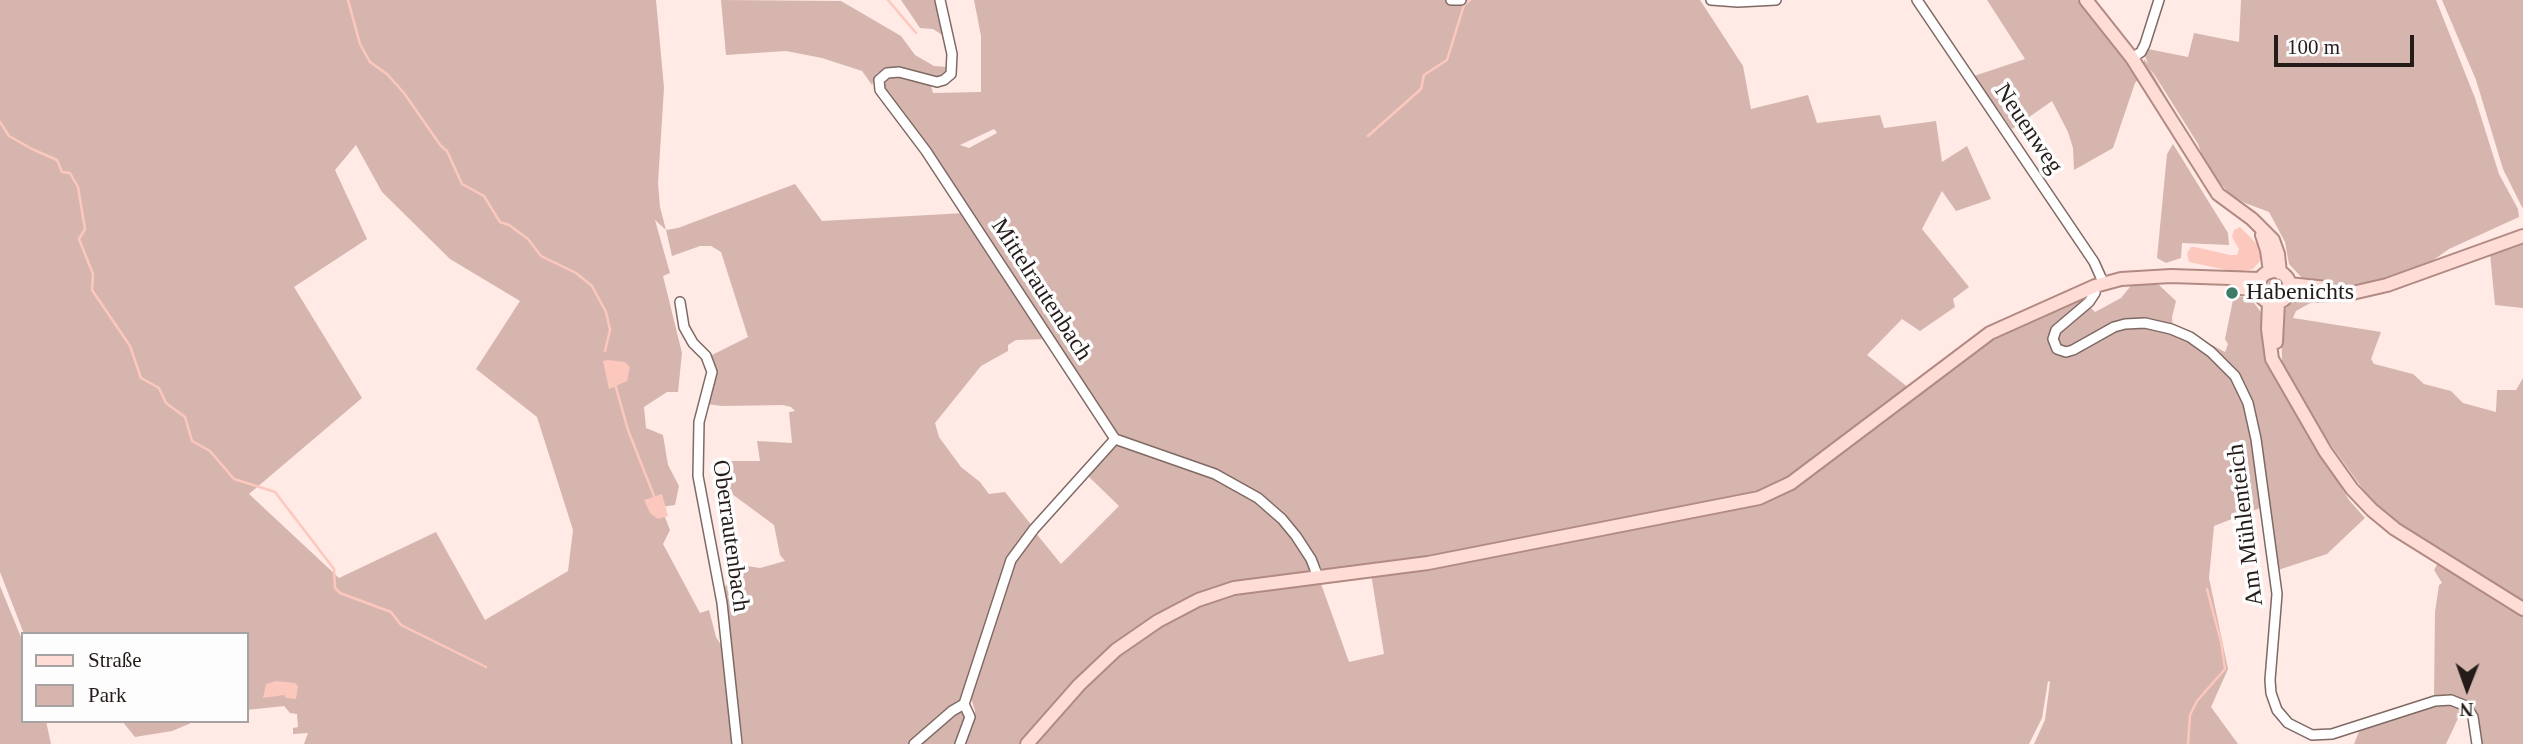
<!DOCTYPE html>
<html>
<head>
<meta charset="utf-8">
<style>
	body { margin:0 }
	#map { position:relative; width:2523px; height:744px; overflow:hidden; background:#ffeae6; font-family:"Times New Roman",serif }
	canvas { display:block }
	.legend { position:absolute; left:21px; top:632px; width:228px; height:91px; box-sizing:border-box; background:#fdfdfd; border:2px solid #a7a3a2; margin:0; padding:9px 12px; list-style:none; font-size:21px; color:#251c1a }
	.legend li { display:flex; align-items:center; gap:14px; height:35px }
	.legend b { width:35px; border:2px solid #a7a3a2 }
	.north { position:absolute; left:2432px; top:653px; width:70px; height:70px; -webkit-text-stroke:5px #fdfdfd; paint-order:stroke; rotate:181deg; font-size:19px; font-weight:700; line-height:28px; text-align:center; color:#251c1a }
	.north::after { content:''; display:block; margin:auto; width:24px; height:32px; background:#251c1a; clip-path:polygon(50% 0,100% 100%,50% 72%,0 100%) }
	.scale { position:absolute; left:2274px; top:35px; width:140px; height:32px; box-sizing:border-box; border:4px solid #251c1a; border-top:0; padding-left:9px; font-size:21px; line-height:24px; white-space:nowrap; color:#251c1a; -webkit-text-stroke:5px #fdfdfd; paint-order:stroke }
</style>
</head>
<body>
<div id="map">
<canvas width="2523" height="744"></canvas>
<ul class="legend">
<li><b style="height:9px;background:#feddd6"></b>Straße</li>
<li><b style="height:19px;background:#d6b5ae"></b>Park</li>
</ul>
<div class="north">N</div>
<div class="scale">100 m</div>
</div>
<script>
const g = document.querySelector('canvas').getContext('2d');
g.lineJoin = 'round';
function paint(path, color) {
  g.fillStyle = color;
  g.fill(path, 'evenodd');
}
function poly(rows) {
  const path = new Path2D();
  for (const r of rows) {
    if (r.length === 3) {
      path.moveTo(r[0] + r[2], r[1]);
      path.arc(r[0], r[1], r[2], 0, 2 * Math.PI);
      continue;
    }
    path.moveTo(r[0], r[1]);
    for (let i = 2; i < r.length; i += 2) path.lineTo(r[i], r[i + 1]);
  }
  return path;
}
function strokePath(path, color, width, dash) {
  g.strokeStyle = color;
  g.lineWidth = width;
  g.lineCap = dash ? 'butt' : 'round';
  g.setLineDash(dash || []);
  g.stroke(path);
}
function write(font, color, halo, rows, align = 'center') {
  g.font = font + ' "Times New Roman",serif';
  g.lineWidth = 7;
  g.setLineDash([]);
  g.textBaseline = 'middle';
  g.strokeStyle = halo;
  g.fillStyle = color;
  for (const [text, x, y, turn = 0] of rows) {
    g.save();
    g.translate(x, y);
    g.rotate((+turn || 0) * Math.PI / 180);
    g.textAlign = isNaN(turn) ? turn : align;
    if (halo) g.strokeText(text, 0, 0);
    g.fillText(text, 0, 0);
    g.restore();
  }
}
const green = poly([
	[0,0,656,0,664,88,658,183,660,207,666,230,678,228,795,184,822,221,964,213,1048,339,1016,340,1008,345,1008,351,981,366,935,423,939,437,961,467,980,482,989,494,1005,492,1033,527,1018,545,961,699,909,744,743,744,725,587,737,570,747,566,760,568,785,561,780,555,774,525,728,491,729,461,760,461,757,441,792,443,789,412,795,411,791,407,783,405,722,406,707,404,710,356,748,337,721,252,711,246,700,246,672,256,666,230,655,220,670,273,663,276,682,353,678,392,667,392,644,407,646,428,663,435,668,465,679,486,675,505,661,507,670,530,663,544,700,613,709,610,716,637,724,650,735,744,304,744,308,733,293,734,293,728,298,727,297,714,290,713,284,706,247,710,247,634,24,634,0,572],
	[356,145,382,192,450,259,520,301,476,369,537,417,573,530,568,571,485,620,436,532,339,578,249,494,362,398,294,287,367,239,335,170],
	[721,0,841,1,901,36,915,55,934,66,949,67,948,71,938,78,887,69,877,73,872,85,862,71,822,58,786,51,726,55],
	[901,0,937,0,944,36,933,29,920,28],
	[974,0,1700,0,1743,66,1751,109,1808,95,1817,123,1880,115,1884,128,1936,121,1942,162,1967,146,1991,199,1956,211,1942,191,1922,229,1969,287,1953,299,1955,307,1920,331,1902,319,1867,355,1909,388,1985,341,2089,295,2074,309,2089,306,2095,312,2121,298,2133,283,2159,285,2176,301,2172,317,2173,328,2191,334,2225,352,2228,344,2225,339,2233,300,2239,296,2251,299,2264,316,2268,361,2319,452,2349,500,2365,518,2327,554,2278,570,2262,449,2254,462,2260,508,2214,526,2209,578,2228,669,2211,707,2238,744,2034,744,2045,720,2050,682,2048,681,2042,718,2029,744,1033,744,1110,660,1150,631,1200,602,1242,591,1320,581,1349,662,1384,654,1371,574,1323,570,1259,496,1125,440,1114,430,885,91,882,83,892,74,930,83,933,93,981,92,981,36],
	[994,129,997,133,969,148,960,145],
	[1987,0,2081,0,2117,44,2139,78,2135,83,2113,148,2074,170,2073,148,2068,132,2052,101,2012,129,1974,76,2025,59],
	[2241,0,2436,0,2475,98,2499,174,2518,209,2519,217,2449,249,2422,268,2402,276,2346,286,2330,285,2327,280,2303,279,2289,264,2285,242,2269,212,2245,203,2231,195,2217,180,2204,161,2198,144,2154,74,2150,69,2197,150,2144,69,2144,59,2148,64,2145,56,2148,49,2188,57,2194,33,2239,42],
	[2442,0,2523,0,2523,209,2503,169,2476,80],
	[2173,144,2228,233,2229,245,2182,243,2181,258,2166,263,2157,258,2167,154],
	[2523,244,2523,308,2495,305,2490,253],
	[2275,286,9],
	[2299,300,2314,301,2296,311,2293,318,2381,332,2371,359,2374,364,2413,374,2424,384,2451,391,2463,403,2496,412,2497,390,2516,390,2523,378,2523,744,2479,744,2475,712,2464,700,2456,697,2434,698,2435,612,2439,585,2442,583,2434,570,2443,554,2411,533,2373,503,2323,434,2289,381,2282,363,2281,314,2290,304],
	[1121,445,1214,477,1243,491,1279,521,1304,553,1312,571,1309,574,1196,595,1169,608,1122,639,1022,744,963,744,975,717,975,711,971,698,974,682,1013,561,1035,532,1061,564,1119,506,1086,474,1113,447],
	[0,586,23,642,23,721,46,721,51,744,0,744],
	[2450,704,2463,708,2446,744,2354,744,2360,729,2435,705],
	[960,711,966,716,957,744,918,744],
	[122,721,196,721,172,731,135,737]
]);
const water = poly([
	[2240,227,2261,248,2260,261,2253,269,2236,272,2189,262,2187,253,2191,247,2195,247,2230,255,2237,255,2239,249,2232,237,2234,230],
	[608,360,625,362,630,367,627,381,609,389,603,361],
	[662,494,668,516,658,519,650,513,644,500],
	[276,681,295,683,298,686,296,699,286,698,284,695,263,698,266,684]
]);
const stream = poly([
	[348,0,360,44,370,62,387,74,404,93,441,146,447,151,462,184,484,196,500,222,509,225,528,239,541,256,576,273,592,286,606,312,610,330,605,351],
	[888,0,916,33],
	[0,122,9,136,32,149,57,160,62,172,70,173,78,187,85,229,79,239,93,274,92,290,130,346,141,378,159,388,166,403,185,417,192,441,210,451,234,479,275,492,334,569,335,588,340,593,391,612,401,625,486,667],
	[1368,136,1421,89,1424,75,1447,60,1464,5,1470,0],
	[615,384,628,430,654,496],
	[2188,744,2190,715,2197,701,2225,669,2221,642,2207,589]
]);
const minor = poly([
	[940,0,952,54,951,74,944,80,937,82,899,72,887,73,879,80,880,90,926,151,1115,439,1215,474,1258,498,1282,519,1296,536,1311,559,1318,577],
	[1451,0,1461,0],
	[1711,0,1738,2,1776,0],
	[1917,0,2094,262,2103,282],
	[2132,58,2141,52,2145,44,2159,0],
	[2095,286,2095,293,2089,302,2056,330,2053,339,2057,349,2066,352,2073,350,2114,327,2125,324,2145,323,2171,329,2190,337,2211,352,2235,376,2248,403,2256,439,2277,594,2270,680,2271,693,2277,710,2288,723,2312,735,2332,734,2435,701,2451,700,2466,706,2473,717,2477,744],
	[680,302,684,327,693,343,706,356,712,372,699,422,698,476,722,603,737,744],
	[964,704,1011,560,1034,529,1115,439],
	[914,744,952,711,964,704],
	[960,744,970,717,964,704]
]);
const major = poly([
	[2086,0,2132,58,2218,194,2252,219,2273,240,2278,254,2280,273],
	[2262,235,2267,250,2270,272],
	[2274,287,16],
	[2289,284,2327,288],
	[2236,287,2259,291],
	[2287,295,2348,294,2387,285,2523,236],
	[2269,302,2268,329,2272,359,2325,451,2352,489,2372,510,2395,529,2523,609],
	[2276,342,2278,302],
	[1027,744,1079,685,1116,650,1158,621,1198,600,1234,588,1428,563,1759,498,1791,483,1990,333,2095,286,2121,279,2171,276,2260,279]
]);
const markers = [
	[2232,293,7,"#3e7c67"]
];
const streetNames = [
	["Neuenweg",2028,129,56],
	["Mittelrautenbach",1041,290,57],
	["Am Mühlenteich",2246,525,-97],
	["Oberrautenbach",730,536,82]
];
const poiNames = [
	["Habenichts",2246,293]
];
paint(green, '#d6b5ae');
paint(water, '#fcc8bd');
strokePath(stream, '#fcc8bd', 2.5);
strokePath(minor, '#7f6964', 12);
strokePath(major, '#b28a83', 16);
strokePath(minor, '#fff', 9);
strokePath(major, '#feddd6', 12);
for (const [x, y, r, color] of markers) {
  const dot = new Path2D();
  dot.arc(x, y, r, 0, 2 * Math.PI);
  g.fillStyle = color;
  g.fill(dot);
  strokePath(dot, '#fdfdfd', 2.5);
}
write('24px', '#251c1a', '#fdfdfd', streetNames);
write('24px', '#251c1a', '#fdfdfd', poiNames, 'left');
</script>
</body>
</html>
